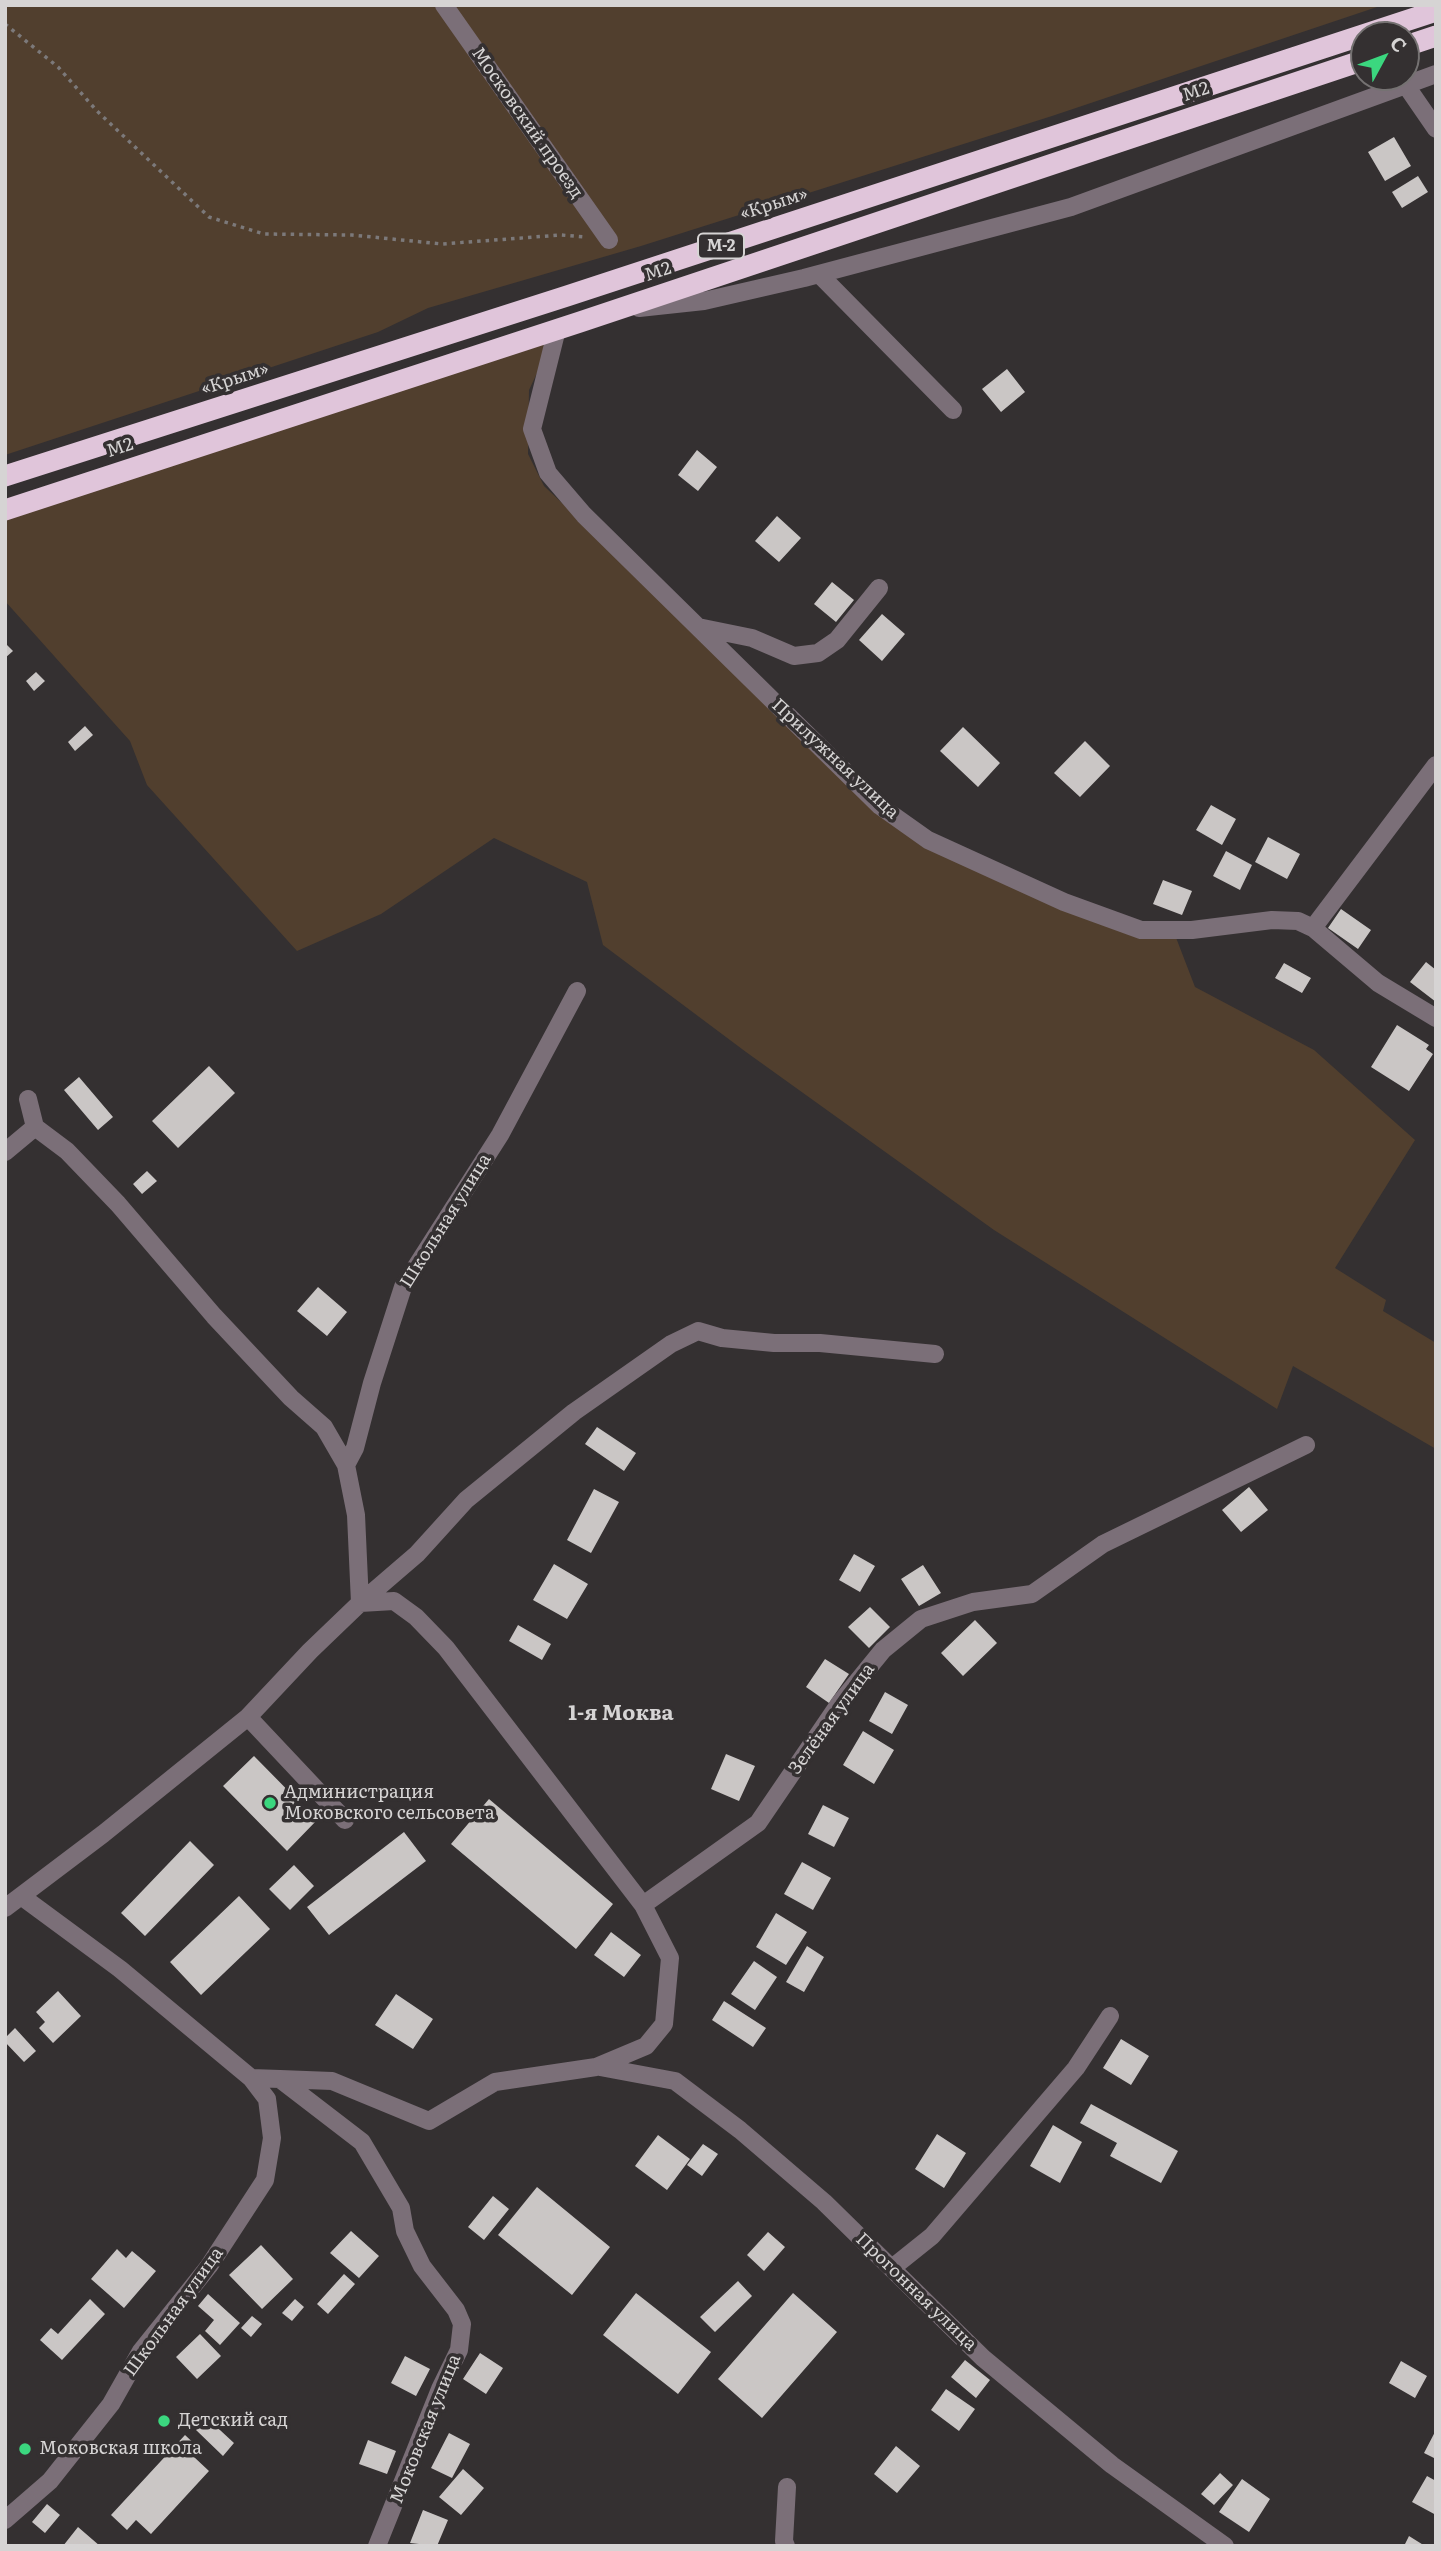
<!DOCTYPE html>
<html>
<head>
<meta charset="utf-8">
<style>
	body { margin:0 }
	#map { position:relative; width:1441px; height:2551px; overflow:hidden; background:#343031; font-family:Literata,serif }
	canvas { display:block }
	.frame { position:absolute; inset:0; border:7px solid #d6d4d4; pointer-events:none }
	.north { position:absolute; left:1350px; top:21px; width:70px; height:70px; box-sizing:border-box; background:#343031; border:2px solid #757272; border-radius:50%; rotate:49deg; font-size:19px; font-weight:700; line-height:28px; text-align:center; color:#d6d4d4 }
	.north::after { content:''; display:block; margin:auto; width:24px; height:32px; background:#3bd77f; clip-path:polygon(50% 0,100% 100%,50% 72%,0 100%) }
</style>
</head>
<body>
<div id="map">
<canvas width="1441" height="2551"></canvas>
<div class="frame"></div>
<div class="north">С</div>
</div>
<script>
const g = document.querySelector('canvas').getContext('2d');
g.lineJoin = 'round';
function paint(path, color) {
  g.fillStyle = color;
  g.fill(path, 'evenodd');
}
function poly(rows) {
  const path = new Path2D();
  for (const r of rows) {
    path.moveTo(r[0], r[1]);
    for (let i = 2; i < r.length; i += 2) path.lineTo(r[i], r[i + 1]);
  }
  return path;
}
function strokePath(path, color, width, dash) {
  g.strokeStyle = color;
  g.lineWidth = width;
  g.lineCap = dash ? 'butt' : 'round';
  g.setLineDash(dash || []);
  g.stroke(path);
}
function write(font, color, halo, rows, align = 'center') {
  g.font = font + ' Literata,serif';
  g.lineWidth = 7;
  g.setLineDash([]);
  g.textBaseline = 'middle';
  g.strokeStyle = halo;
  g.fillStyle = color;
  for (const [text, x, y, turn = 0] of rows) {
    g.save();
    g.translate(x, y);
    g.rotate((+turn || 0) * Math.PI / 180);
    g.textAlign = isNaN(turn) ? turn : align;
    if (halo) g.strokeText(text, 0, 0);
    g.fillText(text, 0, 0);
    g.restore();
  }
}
const green = poly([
	[5,5,1383,5,1052,116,641,246,428,308,378,332,5,455],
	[548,330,546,354,529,390,528,454,544,486,682,616,926,843,1175,935,1195,987,1314,1050,1415,1140,1335,1268,1386,1300,1383,1311,1436,1343,1436,1449,1293,1366,1277,1409,994,1230,746,1052,603,945,587,882,494,838,381,914,297,951,147,785,130,741,5,601,5,507]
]);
const building = poly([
	[1394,137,1411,166,1385,181,1368,152],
	[1418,176,1428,192,1402,208,1392,192],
	[1007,369,1025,392,1001,412,982,389],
	[697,450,717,467,698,491,678,475],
	[777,516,801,538,779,562,755,541],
	[832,582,854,600,836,622,814,604],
	[882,614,905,634,882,661,859,640],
	[5,643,13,651,5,658],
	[36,672,45,681,34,691,26,681],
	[85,726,93,735,75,751,68,742],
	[963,727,1000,763,978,787,940,751],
	[1085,741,1110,766,1080,797,1054,773],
	[1211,805,1236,819,1222,845,1196,830],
	[1268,837,1300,854,1287,879,1255,862],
	[1226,851,1252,865,1240,890,1213,876],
	[1163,880,1192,891,1182,915,1153,904],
	[1341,909,1371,930,1358,949,1328,928],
	[1426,962,1436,970,1436,1002,1410,982],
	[1284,963,1311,978,1302,993,1275,978],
	[1397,1025,1429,1045,1426,1049,1433,1054,1409,1091,1371,1067],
	[209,1066,235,1093,178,1148,152,1121],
	[79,1077,113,1117,98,1130,64,1090],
	[147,1171,157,1181,142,1194,133,1184],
	[318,1287,347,1312,327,1336,297,1311],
	[597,1427,636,1453,624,1471,585,1444],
	[1249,1487,1268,1510,1241,1532,1222,1510],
	[594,1489,619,1502,591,1553,567,1540],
	[854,1554,875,1566,860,1592,839,1580],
	[554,1564,588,1584,567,1619,533,1600],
	[923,1565,941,1593,919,1606,901,1579],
	[870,1607,890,1627,869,1648,848,1627],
	[975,1620,997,1643,963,1676,941,1653],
	[518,1625,551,1644,542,1660,509,1641],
	[825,1659,849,1674,829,1703,806,1687],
	[885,1692,908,1705,892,1734,869,1721],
	[863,1731,894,1750,874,1784,843,1765],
	[726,1754,755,1766,739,1801,711,1789],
	[254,1756,317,1820,287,1851,223,1786],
	[489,1799,613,1904,576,1949,451,1844],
	[823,1805,849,1818,834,1847,808,1834],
	[404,1832,426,1861,329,1935,307,1907],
	[190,1841,214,1865,145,1936,121,1913],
	[802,1862,831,1878,813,1910,784,1894],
	[294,1865,314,1886,290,1910,269,1889],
	[239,1896,270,1929,201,1995,170,1962],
	[776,1913,807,1932,786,1965,756,1947],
	[611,1932,641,1955,624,1977,594,1955],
	[807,1946,824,1957,804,1992,786,1982],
	[754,1961,777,1977,755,2010,731,1994],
	[58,1991,81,2016,53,2043,39,2028,45,2022,36,2012],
	[396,1994,433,2019,413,2049,375,2025],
	[724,2001,766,2028,753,2047,712,2020],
	[15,2028,36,2051,24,2062,5,2042,5,2038],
	[1121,2039,1149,2056,1131,2085,1103,2068],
	[1091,2104,1178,2151,1161,2183,1110,2156,1117,2143,1080,2123],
	[1053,2125,1082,2142,1060,2183,1030,2166],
	[937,2134,966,2153,944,2188,915,2169],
	[658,2135,690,2159,667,2190,635,2166],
	[703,2144,718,2154,702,2176,687,2165],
	[537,2187,610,2247,572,2295,498,2235],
	[493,2196,509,2209,484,2240,468,2227],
	[351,2231,379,2256,359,2278,330,2253],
	[768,2232,785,2247,764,2271,747,2255],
	[261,2245,293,2279,262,2309,229,2275],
	[117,2249,126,2258,132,2251,156,2271,124,2308,91,2279],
	[344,2274,355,2284,328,2314,317,2304],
	[738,2281,752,2296,715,2332,700,2317],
	[636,2293,711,2352,678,2394,603,2335],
	[793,2293,837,2332,762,2418,718,2379],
	[208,2294,240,2323,220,2345,205,2331,214,2320,198,2306],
	[90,2299,105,2314,62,2360,40,2340,51,2328,58,2334],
	[295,2299,304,2307,292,2321,282,2313],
	[252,2316,262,2324,251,2337,241,2328],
	[200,2334,221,2356,197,2379,176,2357],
	[480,2353,503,2368,486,2394,463,2379],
	[405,2356,430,2369,416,2396,391,2383],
	[965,2360,990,2380,976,2398,951,2377],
	[1401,2361,1427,2376,1415,2398,1389,2383],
	[946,2389,975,2409,959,2431,931,2410],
	[207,2418,234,2443,223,2456,196,2430],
	[1436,2430,1436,2459,1424,2453],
	[449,2433,470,2444,452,2478,431,2468],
	[185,2435,201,2450,194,2457,209,2471,151,2534,136,2520,127,2530,111,2515],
	[368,2440,396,2451,387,2474,359,2464],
	[896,2446,920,2466,897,2493,874,2474],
	[463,2469,484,2488,461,2515,439,2497],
	[1220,2473,1233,2485,1214,2505,1201,2494],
	[1427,2476,1436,2481,1436,2515,1412,2502],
	[1242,2479,1270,2499,1249,2532,1219,2512],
	[47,2504,60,2515,45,2533,32,2522],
	[423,2510,448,2520,437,2546,410,2543],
	[78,2527,100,2546,63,2546],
	[1409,2536,1425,2546,1404,2546]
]);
const path = poly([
	[5,24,58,67,97,111,209,217,264,234,352,235,442,244,561,235,584,237]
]);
const minor = poly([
	[444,5,609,240],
	[1405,84,1436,129],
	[819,274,953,410],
	[639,308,704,301,804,278,1071,207,1436,74],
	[557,329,532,429,548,473,584,515,880,806,928,840,1064,902,1141,930,1192,930,1272,920,1298,921,1313,928,1378,983,1436,1018],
	[698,627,752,638,794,656,818,653,837,640,879,588],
	[1313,928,1436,765],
	[28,1099,35,1127,67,1151,118,1204,214,1316,291,1398,324,1427,346,1465,356,1515,360,1603,417,1554,466,1500,574,1412,671,1344,698,1331,722,1338,774,1343,820,1343,935,1354],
	[5,1152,35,1127],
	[346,1465,355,1448,372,1383,403,1287,500,1135,577,991],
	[248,1717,345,1820],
	[21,1896,120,1969,251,2078,280,2079,362,2142,401,2208,405,2231,422,2266,456,2310,462,2324,459,2350,440,2389,377,2546],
	[643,1905,758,1823,839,1704,883,1650,921,1619,973,1602,1032,1594,1103,1544,1306,1445],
	[5,1908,103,1834,248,1717,310,1651,360,1603,394,1601,416,1617,446,1648,643,1905,670,1958,664,2024,646,2046,596,2067,495,2082,429,2121,332,2081,280,2079],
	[600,2067,675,2081,740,2130,824,2202,983,2358,1112,2465,1225,2546],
	[892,2268,932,2236,1076,2068,1110,2016],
	[5,2520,50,2481,111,2404,141,2351,209,2266,265,2180,272,2138,267,2099,251,2078],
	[786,2546,784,2541,787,2487]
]);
const highway = poly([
	[1406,46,1436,36],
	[5,476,567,296,1436,11],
	[5,510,580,322,1364,60]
]);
const markers = [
	[270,1803,7,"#3bd77f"],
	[164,2421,7,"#3bd77f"],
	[25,2449,7,"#3bd77f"]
];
const shields = [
	[721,246,46]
];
const shieldNames = [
	["М-2",721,246]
];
const streetNames = [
	["М2",1196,92,-18],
	["Московский проезд",527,123,55],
	["«Крым»",774,204,-18],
	["М2",658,272,-18],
	["«Крым»",235,379,-18],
	["М2",120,448,-18],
	["Прилужная улица",835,759,43],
	["Школьная улица",446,1221,-58],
	["Зелёная улица",832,1719,-54],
	["Прогонная улица",916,2292,44],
	["Школьная улица",174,2312,-54],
	["Моковская улица",426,2429,-68]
];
const poiNames = [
	["Администрация",284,1793],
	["Моковского сельсовета",284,1814],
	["Детский сад",178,2421],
	["Моковская школа",39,2449]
];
const quarterNames = [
	["1-я Моква",621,1714]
];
paint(green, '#513f2e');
paint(building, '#cac6c5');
strokePath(path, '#7c797a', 3.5, [3.5, 5]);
strokePath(minor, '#7b6f78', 18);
strokePath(highway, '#e0c5da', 21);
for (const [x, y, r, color] of markers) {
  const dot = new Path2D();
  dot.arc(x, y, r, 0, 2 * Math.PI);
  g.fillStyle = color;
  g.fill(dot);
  strokePath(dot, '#343031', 2.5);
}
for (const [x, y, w] of shields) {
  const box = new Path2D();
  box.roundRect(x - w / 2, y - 12.5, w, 25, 5);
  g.fillStyle = '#343031';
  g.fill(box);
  strokePath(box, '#d6d4d4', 2);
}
write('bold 16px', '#d6d4d4', null, shieldNames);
write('18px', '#d6d4d4', '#343031', streetNames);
write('18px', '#d6d4d4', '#343031', poiNames, 'left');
write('bold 21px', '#d6d4d4', '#343031', quarterNames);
</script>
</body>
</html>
